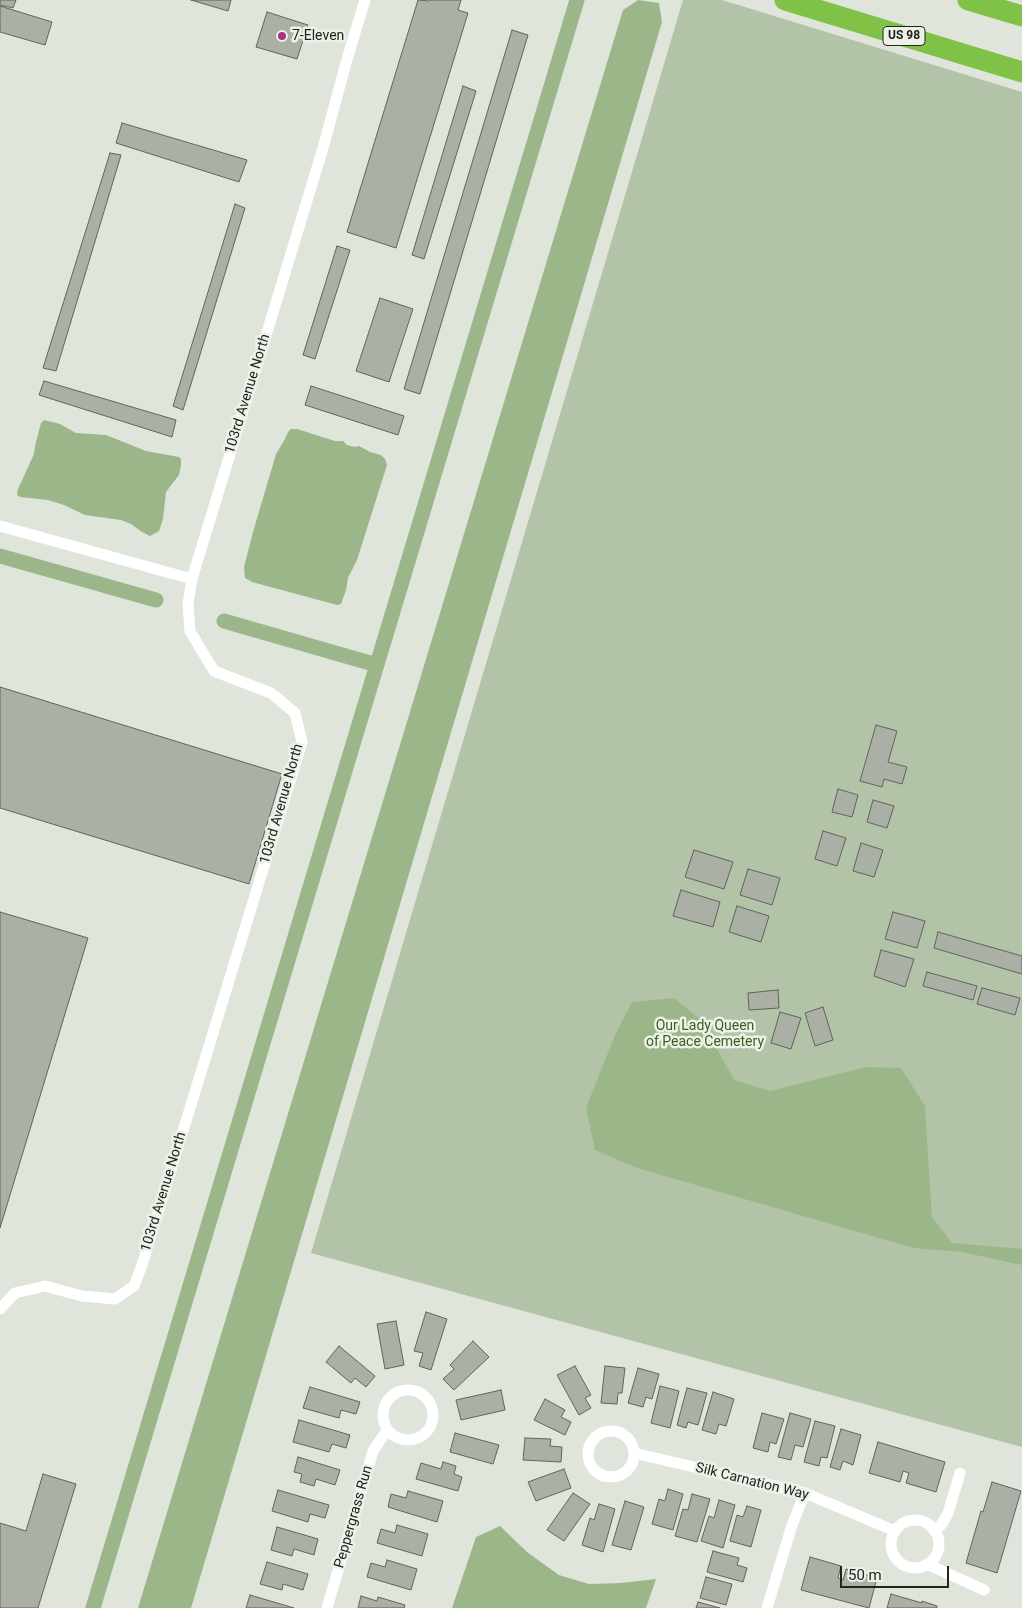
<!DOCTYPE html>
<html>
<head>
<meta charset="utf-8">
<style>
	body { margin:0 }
	#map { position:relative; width:1022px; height:1608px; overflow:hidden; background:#dfe5db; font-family:Roboto,sans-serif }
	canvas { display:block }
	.scale { position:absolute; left:840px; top:1566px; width:109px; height:22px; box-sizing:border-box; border:2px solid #21231f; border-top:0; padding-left:6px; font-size:15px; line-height:18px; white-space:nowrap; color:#21231f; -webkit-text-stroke:4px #ecf2e8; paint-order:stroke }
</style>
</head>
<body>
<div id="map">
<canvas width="1022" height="1608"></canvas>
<div class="scale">50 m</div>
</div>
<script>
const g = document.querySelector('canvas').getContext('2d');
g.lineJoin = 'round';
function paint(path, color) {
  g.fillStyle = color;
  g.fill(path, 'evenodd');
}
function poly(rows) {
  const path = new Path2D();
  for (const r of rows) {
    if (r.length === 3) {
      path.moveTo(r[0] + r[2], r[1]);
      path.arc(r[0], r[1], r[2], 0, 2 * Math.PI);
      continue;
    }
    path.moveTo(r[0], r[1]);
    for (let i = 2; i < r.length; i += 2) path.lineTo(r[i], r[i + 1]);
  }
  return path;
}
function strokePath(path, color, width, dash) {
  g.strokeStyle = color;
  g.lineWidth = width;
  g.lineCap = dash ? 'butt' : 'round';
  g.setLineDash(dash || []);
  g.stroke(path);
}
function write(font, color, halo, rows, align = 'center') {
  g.font = font + ' Roboto,sans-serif';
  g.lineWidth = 5;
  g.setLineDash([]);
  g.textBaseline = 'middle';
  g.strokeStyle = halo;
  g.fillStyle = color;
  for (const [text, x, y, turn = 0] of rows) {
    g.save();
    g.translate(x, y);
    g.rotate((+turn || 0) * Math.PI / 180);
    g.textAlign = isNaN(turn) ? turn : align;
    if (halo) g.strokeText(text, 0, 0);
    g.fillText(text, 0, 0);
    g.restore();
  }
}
const green = poly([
	[683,0,722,0,1022,92,1022,1447,311,1253]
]);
const water = poly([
	[638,0,659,3,662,22,191,1608,138,1608,623,10],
	[44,420,60,424,76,433,106,435,146,451,179,457,181,459,181,465,179,475,166,492,163,519,159,531,150,536,142,532,131,524,121,520,85,515,64,505,48,500,20,497,17,495,18,489,34,454,35,446,41,423],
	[291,429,297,429,335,441,343,441,347,445,355,447,359,446,370,452,381,455,385,459,387,465,357,560,348,578,346,590,341,604,337,605,252,582,245,578,244,567,253,532,276,454,285,439,288,432],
	[674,998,702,1021,734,1080,770,1091,867,1067,901,1068,925,1106,932,1217,952,1243,1022,1249,1022,1265,962,1252,914,1248,637,1168,595,1150,586,1108,615,1035,632,1002],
	[500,1526,527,1552,559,1575,589,1584,621,1583,656,1579,646,1608,452,1608,476,1537]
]);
const canal = poly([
	[0,556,156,600],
	[224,621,377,665],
	[93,1608,577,0]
]);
const building = poly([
	[0,0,16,0,13,8,0,5,0,0],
	[191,0,231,0,228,11,191,0],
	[418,0,430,1,431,0,461,0,458,10,468,13,396,248,347,232,418,0],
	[0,6,52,22,45,45,0,32,0,6],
	[267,12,308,25,297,59,256,47,267,12],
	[512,30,528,35,420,394,404,389,512,30],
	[463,86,476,91,424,259,412,255,463,86],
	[122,123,247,160,239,182,116,143,122,123],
	[110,153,121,155,56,371,43,368,110,153],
	[235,204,245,208,183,410,173,406,235,204],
	[337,246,350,250,315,359,303,355,337,246],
	[380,298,413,309,389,382,356,371,380,298],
	[44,381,176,420,172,437,39,395,44,381],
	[311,386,404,416,398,435,305,405,311,386],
	[0,687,282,774,249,884,0,808,0,687],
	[876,725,897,731,888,762,907,767,902,784,884,779,882,787,860,781,876,725],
	[838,789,858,795,852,817,832,812,838,789],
	[873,800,894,806,887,828,867,822,873,800],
	[823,831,846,838,837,866,815,859,823,831],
	[861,843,883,850,874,877,853,871,861,843],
	[694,850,733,862,724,889,685,877,694,850],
	[748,869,780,878,772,905,740,895,748,869],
	[681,890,720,902,713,927,673,916,681,890],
	[737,906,769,916,761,942,729,932,737,906],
	[0,912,88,938,0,1228,0,912],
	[893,912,925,921,917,948,885,939,893,912],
	[938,932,1022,956,1022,974,934,948,938,932],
	[881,950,914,959,905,987,874,976,881,950],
	[927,972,977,986,973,1000,923,986,927,972],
	[982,988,1020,998,1015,1015,977,1004,982,988],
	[778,990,779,1008,749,1010,748,993,778,990],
	[823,1007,833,1040,815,1046,805,1013,823,1007],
	[780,1012,801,1018,791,1049,771,1043,780,1012],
	[426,1312,447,1319,431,1370,419,1366,423,1353,414,1351,426,1312],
	[396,1321,404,1365,385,1369,377,1324,396,1321],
	[473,1341,489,1357,454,1390,443,1379,454,1369,450,1365,473,1341],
	[339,1346,375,1376,366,1387,355,1378,351,1383,326,1362,339,1346],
	[575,1366,591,1395,585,1398,591,1408,579,1415,557,1375,575,1366],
	[605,1366,625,1368,622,1393,618,1393,617,1404,601,1403,605,1366],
	[638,1368,659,1374,652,1399,646,1397,643,1407,628,1403,638,1368],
	[660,1386,679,1391,670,1428,651,1423,660,1386],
	[310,1387,360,1402,356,1414,341,1410,339,1418,303,1408,310,1387],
	[687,1388,707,1393,698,1425,688,1422,686,1428,677,1425,687,1388],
	[501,1390,505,1410,461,1420,456,1400,501,1390],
	[713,1392,734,1399,726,1426,719,1424,716,1434,702,1430,713,1392],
	[545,1399,565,1410,561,1417,571,1422,565,1435,534,1420,545,1399],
	[762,1413,784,1419,776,1444,770,1442,768,1452,753,1448,762,1413],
	[790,1413,811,1419,803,1447,795,1445,791,1460,778,1457,790,1413],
	[299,1420,350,1435,346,1448,332,1444,329,1452,293,1442,299,1420],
	[815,1421,835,1426,827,1458,821,1457,819,1466,804,1462,815,1421],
	[841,1429,861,1435,853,1465,843,1461,840,1470,830,1467,841,1429],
	[455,1433,499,1445,493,1464,450,1452,455,1433],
	[525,1438,551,1439,550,1446,562,1447,561,1462,523,1460,525,1438],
	[878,1442,945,1462,936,1492,906,1483,909,1473,903,1471,900,1482,869,1473,878,1442],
	[298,1457,340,1470,335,1485,316,1479,314,1486,300,1482,302,1474,294,1472,298,1457],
	[443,1462,456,1466,454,1474,462,1477,458,1491,416,1479,421,1463,441,1469,443,1462],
	[564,1469,571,1488,536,1501,528,1482,564,1469],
	[43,1474,76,1484,38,1608,0,1608,0,1523,26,1531,43,1474],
	[992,1482,1021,1491,997,1573,966,1563,981,1511,983,1512,992,1482],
	[668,1489,683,1494,673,1530,652,1524,659,1499,665,1501,668,1489],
	[278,1490,329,1505,325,1518,310,1514,308,1522,272,1511,278,1490],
	[408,1491,443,1501,437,1522,388,1507,391,1494,406,1498,408,1491],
	[573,1493,590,1504,564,1541,547,1530,573,1493],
	[692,1494,710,1499,697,1542,675,1536,683,1509,688,1510,692,1494],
	[719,1500,735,1505,723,1548,701,1541,709,1516,714,1518,719,1500],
	[625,1501,644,1507,631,1550,612,1545,625,1501],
	[599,1504,615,1509,603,1552,582,1545,590,1518,594,1520,599,1504],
	[747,1506,761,1510,751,1547,730,1541,737,1515,743,1517,747,1506],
	[397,1525,428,1534,422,1556,377,1543,381,1529,395,1533,397,1525],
	[277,1527,318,1539,314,1555,294,1549,292,1556,271,1550,277,1527],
	[713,1551,739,1558,737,1565,747,1568,743,1582,707,1572,713,1551],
	[810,1557,841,1566,838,1578,843,1580,846,1569,877,1578,869,1608,801,1590,810,1557],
	[387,1560,417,1569,411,1590,367,1577,371,1563,385,1567,387,1560],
	[267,1562,308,1574,303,1590,283,1584,282,1590,260,1584,267,1562],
	[706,1577,732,1584,726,1605,700,1598,706,1577],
	[891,1594,922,1603,922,1601,937,1606,937,1608,887,1608,891,1594],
	[250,1595,294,1608,246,1608,250,1595],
	[361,1596,377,1601,378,1597,405,1605,404,1608,358,1608,361,1596],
	[698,1602,720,1608,696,1608,698,1602]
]);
const street = poly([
	[0,526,192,579],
	[0,1309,15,1293,45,1286,82,1296,115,1299,134,1286,142,1265,302,742,295,713,271,693,214,671,190,631,188,604,192,579,323,148,346,63,365,0],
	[408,1415,25],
	[611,1454,23],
	[634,1453,805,1493,895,1531],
	[915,1544,24],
	[934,1531,942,1524,948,1513,960,1473],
	[927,1564,984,1590],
	[327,1608,373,1451,387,1430],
	[767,1608,792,1525,805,1493]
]);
const highway = poly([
	[785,0,1022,72],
	[968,0,1022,16]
]);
const markers = [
	[282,36,5,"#ab3185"]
];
const shields = [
	[904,36,42]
];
const shieldNames = [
	["US 98",904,36]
];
const poiNames = [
	["7-Eleven",292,36]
];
const streetNames = [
	["103rd Avenue North",248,394,-73],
	["103rd Avenue North",282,804,-74],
	["103rd Avenue North",164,1192,-73],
	["Silk Carnation Way",752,1482,14],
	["Peppergrass Run",354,1517,-74]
];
const parkNames = [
	["Our Lady Queen",705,1026],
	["of Peace Cemetery",705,1042]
];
paint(green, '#b2c3a7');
paint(water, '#9bb789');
strokePath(canal, '#9bb789', 15);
paint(building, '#aab0a6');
strokePath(building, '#5f655c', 1);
strokePath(street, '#fff', 11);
strokePath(highway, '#80c248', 21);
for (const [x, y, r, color] of markers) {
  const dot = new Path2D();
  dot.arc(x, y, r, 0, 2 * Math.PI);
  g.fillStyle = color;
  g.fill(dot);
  strokePath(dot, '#ecf2e8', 2);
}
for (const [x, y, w] of shields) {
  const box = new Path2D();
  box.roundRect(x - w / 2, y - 9.5, w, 19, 4);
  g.fillStyle = '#ecf2e8';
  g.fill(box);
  strokePath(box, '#21231f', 1);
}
write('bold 12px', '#21231f', null, shieldNames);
write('14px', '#21231f', '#ecf2e8', poiNames, 'left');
write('14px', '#21231f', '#ecf2e8', streetNames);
write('14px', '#3b5e1d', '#ecf2e8', parkNames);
</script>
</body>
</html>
